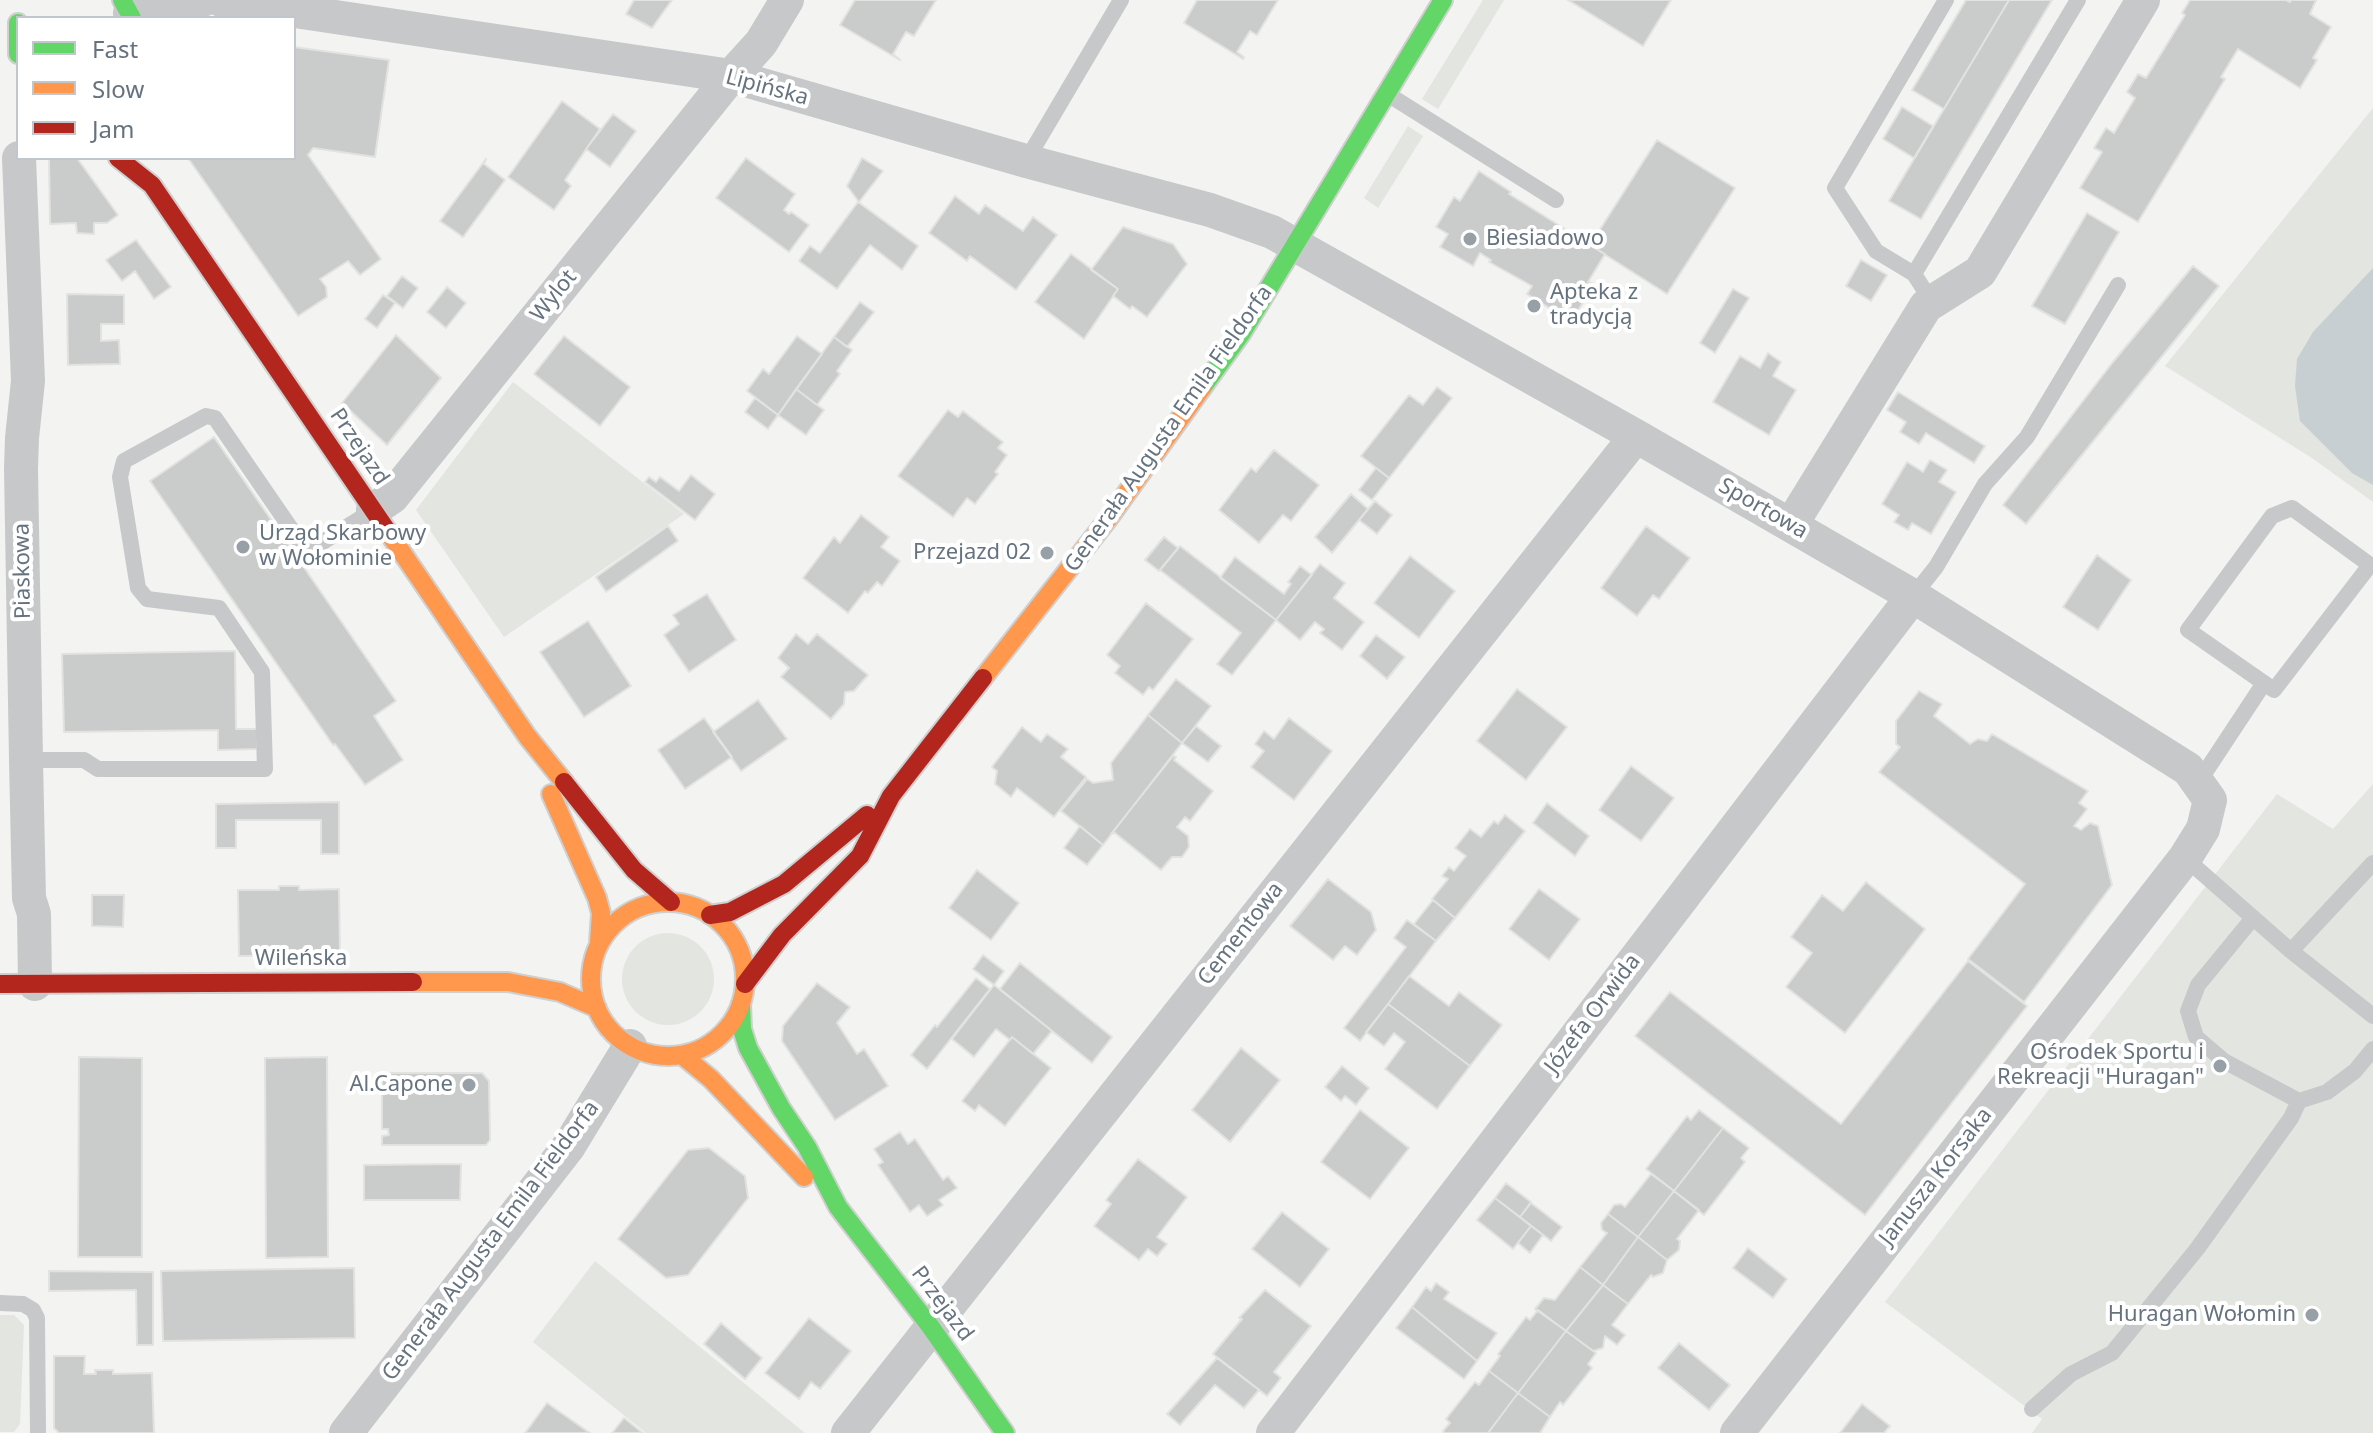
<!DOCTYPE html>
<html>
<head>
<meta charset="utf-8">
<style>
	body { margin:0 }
	#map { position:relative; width:2373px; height:1433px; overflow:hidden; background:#f3f3f1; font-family:"Noto Sans",sans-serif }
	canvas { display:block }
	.legend { position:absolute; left:16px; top:16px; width:280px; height:144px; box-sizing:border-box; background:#fff; border:2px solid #c2c7cc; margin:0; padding:10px 14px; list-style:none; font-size:24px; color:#66737f }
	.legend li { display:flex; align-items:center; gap:16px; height:40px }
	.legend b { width:40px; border:2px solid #c2c7cc }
</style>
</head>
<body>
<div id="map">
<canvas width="2373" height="1433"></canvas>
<ul class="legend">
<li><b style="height:10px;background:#63d668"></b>Fast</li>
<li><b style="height:10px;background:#ff974d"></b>Slow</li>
<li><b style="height:10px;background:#b3261e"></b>Jam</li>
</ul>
</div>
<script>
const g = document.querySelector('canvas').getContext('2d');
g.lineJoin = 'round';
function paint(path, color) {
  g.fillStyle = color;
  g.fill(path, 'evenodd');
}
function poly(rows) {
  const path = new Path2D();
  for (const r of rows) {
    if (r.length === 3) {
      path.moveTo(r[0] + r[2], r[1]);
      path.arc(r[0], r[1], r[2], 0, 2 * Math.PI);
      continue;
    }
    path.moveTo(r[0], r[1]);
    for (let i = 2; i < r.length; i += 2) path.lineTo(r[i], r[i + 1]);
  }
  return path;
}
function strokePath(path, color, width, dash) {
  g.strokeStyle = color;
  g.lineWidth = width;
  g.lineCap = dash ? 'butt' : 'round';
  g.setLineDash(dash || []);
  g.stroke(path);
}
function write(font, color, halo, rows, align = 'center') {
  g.font = font + ' "Noto Sans",sans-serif';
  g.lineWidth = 8;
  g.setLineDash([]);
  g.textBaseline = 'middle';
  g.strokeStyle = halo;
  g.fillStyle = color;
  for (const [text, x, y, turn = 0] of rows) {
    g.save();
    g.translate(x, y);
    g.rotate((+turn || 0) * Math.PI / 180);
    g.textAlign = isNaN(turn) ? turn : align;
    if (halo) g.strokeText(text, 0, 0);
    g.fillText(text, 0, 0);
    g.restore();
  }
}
const green = poly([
	[1483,0,1504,0,1438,109,1422,99],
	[2373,108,2373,502,2312,458,2165,366],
	[1408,126,1423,136,1378,208,1364,198],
	[513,382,684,514,504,637,416,510],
	[2373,784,2373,1433,2032,1433,2042,1419,1885,1302,2277,794,2333,829],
	[668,979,46],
	[595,1261,805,1433,646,1433,533,1342],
	[0,1315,14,1315,24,1325,20,1424,14,1432,0,1432]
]);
const water = poly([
	[2373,268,2373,485,2352,473,2300,421,2295,386,2297,359,2313,332]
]);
const building = poly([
	[634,0,672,0,652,28,626,14,634,0],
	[855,0,936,0,914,36,906,32,893,54,900,60,840,25,855,0],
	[1197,0,1278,0,1257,35,1250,31,1237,52,1244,57,1243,59,1184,23,1197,0],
	[1568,0,1671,0,1643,46,1568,0],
	[1966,0,2009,0,1944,109,1912,90,1966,0],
	[2009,0,2052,0,1921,219,1889,201,2009,0],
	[2190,0,2286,0,2290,2,2291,0,2316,0,2310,14,2331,27,2313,58,2317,60,2300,88,2238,49,2221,77,2225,79,2138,222,2080,188,2102,152,2094,148,2106,128,2114,133,2135,98,2127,92,2138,74,2146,78,2185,15,2182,13,2190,0],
	[294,47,389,60,375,157,313,148,308,155,381,259,360,275,348,261,320,279,326,287,327,297,298,316,188,158,294,158,294,47],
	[562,101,600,129,565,180,571,186,554,210,508,177,562,101],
	[1902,107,1933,126,1914,158,1883,139,1902,107],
	[613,114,636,131,610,167,586,149,613,114],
	[1657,140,1735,188,1667,294,1590,245,1657,140],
	[49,158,77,158,118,215,107,223,94,223,94,234,77,233,76,223,50,224,49,158],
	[746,158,795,194,784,210,789,214,791,212,809,225,789,252,716,198,746,158],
	[862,158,883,171,859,202,847,186,862,158],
	[486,159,484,164,505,180,463,237,440,221,486,159],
	[1479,171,1511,192,1509,194,1605,254,1588,282,1594,284,1576,314,1563,307,1559,314,1527,294,1532,286,1489,262,1491,260,1480,253,1473,266,1440,247,1448,234,1436,227,1454,197,1460,201,1479,171],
	[955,196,979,214,985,205,1023,231,1033,217,1057,235,1016,290,970,256,967,261,929,233,955,196],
	[858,202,918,246,902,270,870,245,837,289,799,261,810,246,820,253,858,202],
	[2087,213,2119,232,2065,324,2032,306,2087,213],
	[1123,227,1173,244,1187,264,1147,317,1132,306,1130,309,1113,296,1118,289,1091,270,1123,227],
	[136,240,171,287,154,299,135,271,122,281,106,260,136,240],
	[1071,254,1118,289,1084,339,1035,302,1071,254],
	[1861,260,1887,275,1871,301,1846,286,1861,260],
	[2193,266,2219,286,2026,524,2003,505,2113,362,2193,266],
	[402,276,418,288,403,308,387,296,402,276],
	[447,287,466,303,446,328,427,312,447,287],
	[1733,289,1749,298,1715,353,1700,343,1733,289],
	[67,294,124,295,124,324,101,324,101,341,119,340,120,364,68,365,67,294],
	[383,295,395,303,377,328,365,319,383,295],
	[860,302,874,312,847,347,834,337,860,302],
	[396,335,441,378,387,445,342,403,396,335],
	[564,336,630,387,600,426,534,374,564,336],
	[797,336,822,354,778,415,747,391,763,369,769,374,797,336],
	[834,337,852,350,837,371,840,374,817,405,796,389,834,337],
	[1768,353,1781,362,1773,376,1796,390,1769,435,1713,402,1740,356,1760,368,1768,353],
	[1437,387,1452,398,1389,478,1361,456,1409,395,1423,405,1437,387],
	[796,389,824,410,806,435,778,415,796,389],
	[1898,392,1985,446,1974,463,1926,433,1919,444,1900,432,1906,422,1887,410,1898,392],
	[755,398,778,415,768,429,745,412,755,398],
	[948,410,958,417,963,411,1003,442,998,448,1007,455,995,472,998,474,975,504,967,498,953,517,898,476,948,410],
	[214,437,396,701,374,716,403,760,365,785,335,744,333,745,150,481,214,437],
	[1274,450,1319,485,1291,521,1283,515,1259,543,1219,510,1251,468,1256,472,1274,450],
	[1930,460,1947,470,1939,482,1956,492,1931,534,1912,523,1908,530,1894,522,1899,515,1882,504,1907,462,1923,472,1930,460],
	[1376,468,1389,478,1372,500,1359,490,1376,468],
	[691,475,715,494,695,520,645,482,649,477,656,482,660,477,679,491,691,475],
	[1351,494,1368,509,1332,553,1315,537,1351,494],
	[1375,501,1392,515,1377,534,1359,520,1375,501],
	[861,515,889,537,881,547,900,561,882,586,877,582,868,593,865,591,848,613,803,578,834,537,840,543,861,515],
	[668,526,678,541,606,592,596,577,668,526],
	[1646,526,1690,558,1659,599,1653,595,1637,616,1601,588,1646,526],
	[1164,537,1178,548,1159,571,1145,560,1164,537],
	[1180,546,1276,620,1232,675,1217,664,1241,633,1160,570,1180,546],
	[2097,555,2131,580,2098,630,2063,607,2097,555],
	[1410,556,1455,591,1419,638,1374,603,1410,556],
	[1235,557,1284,594,1291,584,1288,582,1300,566,1312,575,1276,620,1220,578,1235,557],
	[1320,564,1345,583,1334,598,1364,622,1342,650,1320,633,1324,629,1315,622,1300,640,1276,620,1320,564],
	[707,594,736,640,689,672,664,635,679,624,673,615,707,594],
	[1146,603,1193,639,1153,690,1149,687,1143,695,1115,673,1120,666,1107,655,1146,603],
	[588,621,631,686,584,717,540,652,588,621],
	[796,634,808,644,817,634,868,675,854,691,845,692,844,704,831,719,781,677,789,668,778,658,796,634],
	[1376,635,1405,657,1387,679,1360,656,1376,635],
	[235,651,236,729,257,729,257,749,218,750,218,730,64,732,62,654,235,651],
	[1176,679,1211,706,1182,743,1148,715,1176,679],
	[1517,689,1567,727,1526,780,1477,741,1517,689],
	[1919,691,1942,704,1934,716,1970,744,1978,739,1987,741,1992,734,2088,791,2079,803,2087,809,2074,826,2081,830,2090,823,2098,826,2112,885,2024,1002,1968,959,2025,884,1879,772,1900,747,1896,744,1896,721,1919,691],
	[758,700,787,739,741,771,713,732,758,700],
	[1148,715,1182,743,1103,845,1061,811,1087,779,1093,783,1113,780,1111,763,1148,715],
	[704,718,732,757,685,789,658,750,704,718],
	[1289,718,1332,751,1294,800,1251,767,1264,751,1255,744,1264,731,1274,739,1289,718],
	[1196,726,1221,746,1208,762,1182,743,1196,726],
	[1022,727,1041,742,1047,734,1068,749,1061,757,1086,777,1054,817,1017,788,1011,797,995,784,997,771,992,767,1022,727],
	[1173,756,1176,757,1174,760,1213,791,1190,821,1185,817,1177,827,1188,836,1189,847,1182,857,1172,857,1161,870,1115,833,1111,834,1173,756],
	[1631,766,1674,798,1641,841,1599,810,1631,766],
	[339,802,339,854,321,854,321,820,236,820,236,848,216,848,216,804,339,802],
	[1547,803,1589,836,1575,856,1533,823,1547,803],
	[1505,815,1525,831,1455,918,1432,899,1448,879,1442,876,1449,867,1454,871,1466,856,1455,848,1470,829,1481,837,1494,821,1498,824,1505,815],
	[1080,826,1103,845,1087,865,1064,848,1080,826],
	[977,870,1019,903,991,940,949,908,977,870],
	[1328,879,1371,912,1376,930,1357,955,1345,946,1333,960,1290,926,1328,879],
	[1866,882,1925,929,1845,1033,1786,987,1812,953,1791,937,1822,895,1843,911,1866,882],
	[279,886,299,886,299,890,339,889,340,955,239,956,238,890,279,890,279,886],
	[1539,889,1580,919,1549,960,1509,929,1539,889],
	[92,895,124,895,123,927,92,926,92,895],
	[1433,900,1455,918,1436,941,1414,924,1433,900],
	[1407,920,1436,941,1360,1041,1344,1028,1406,947,1394,938,1407,920],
	[983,955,1004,971,994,985,973,969,983,955],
	[1968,961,2027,1006,1865,1215,1635,1036,1670,992,1841,1124,1968,961],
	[1020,963,1112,1037,1092,1063,1000,989,1020,963],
	[1409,976,1449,1006,1459,992,1502,1025,1470,1066,1388,1004,1409,976],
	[976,978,990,989,927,1069,911,1055,935,1025,937,1027,976,978],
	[817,983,850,1007,837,1023,857,1054,864,1049,888,1086,835,1120,782,1041,783,1026,817,983],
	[994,985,1052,1031,1033,1054,1012,1037,1010,1040,996,1029,974,1057,952,1039,994,985],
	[1388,1004,1470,1066,1437,1109,1385,1069,1405,1042,1394,1033,1384,1046,1366,1032,1388,1004],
	[1012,1037,1051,1068,1005,1126,979,1105,975,1111,962,1101,1012,1037],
	[1241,1048,1280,1080,1230,1142,1192,1110,1241,1048],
	[79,1057,142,1058,142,1257,78,1257,79,1057],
	[327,1057,328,1257,266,1258,265,1058,327,1057],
	[1342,1066,1369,1088,1356,1105,1345,1096,1341,1101,1325,1087,1342,1066],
	[382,1073,482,1073,489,1081,490,1140,486,1145,382,1145,382,1136,389,1135,388,1129,382,1129,382,1073],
	[1360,1110,1409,1148,1370,1199,1321,1162,1360,1110],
	[1699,1110,1723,1128,1674,1191,1646,1169,1687,1116,1691,1120,1699,1110],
	[1723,1128,1749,1148,1741,1158,1745,1162,1704,1215,1674,1191,1723,1128],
	[900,1132,908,1144,915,1139,943,1180,948,1176,957,1188,939,1200,943,1205,927,1216,919,1205,910,1212,878,1165,883,1162,874,1149,900,1132],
	[709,1148,745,1176,748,1198,688,1275,666,1278,618,1239,688,1150,709,1148],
	[1138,1159,1187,1197,1157,1237,1167,1244,1157,1256,1148,1249,1139,1260,1094,1226,1111,1204,1106,1200,1138,1159],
	[461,1164,460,1200,364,1200,364,1165,461,1164],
	[1651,1174,1674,1191,1638,1237,1608,1214,1614,1205,1621,1204,1625,1207,1651,1174],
	[1506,1183,1531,1202,1520,1217,1495,1198,1506,1183],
	[1674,1191,1699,1210,1677,1239,1680,1241,1679,1250,1667,1260,1638,1237,1674,1191],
	[1495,1198,1531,1226,1513,1249,1477,1220,1495,1198],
	[1531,1203,1562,1227,1551,1241,1520,1217,1531,1203],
	[1282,1212,1329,1249,1300,1287,1252,1249,1282,1212],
	[1608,1214,1638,1237,1603,1285,1580,1267,1607,1233,1602,1230,1601,1223,1608,1214],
	[1531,1226,1543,1235,1530,1253,1518,1243,1531,1226],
	[1638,1237,1667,1260,1663,1273,1653,1277,1651,1275,1628,1304,1603,1285,1638,1237],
	[1748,1248,1787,1279,1773,1298,1733,1268,1748,1248],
	[1580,1267,1603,1285,1566,1331,1535,1309,1544,1298,1555,1300,1580,1267],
	[354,1268,355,1338,163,1341,161,1271,354,1268],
	[49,1271,153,1272,153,1345,137,1345,136,1290,49,1291,49,1271],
	[1436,1283,1449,1292,1444,1299,1497,1333,1477,1361,1412,1307,1426,1287,1431,1291,1436,1283],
	[1603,1285,1628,1304,1612,1325,1625,1335,1617,1345,1605,1336,1603,1348,1593,1351,1566,1331,1603,1285],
	[1265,1290,1311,1326,1274,1372,1281,1378,1267,1396,1213,1354,1242,1319,1239,1318,1265,1290],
	[1412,1307,1477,1361,1464,1379,1396,1328,1412,1307],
	[1538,1310,1566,1331,1518,1393,1489,1371,1500,1356,1498,1354,1526,1317,1530,1320,1538,1310],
	[809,1318,851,1351,820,1389,811,1382,799,1399,765,1373,809,1318],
	[721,1323,762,1358,745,1379,704,1344,721,1323],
	[1566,1331,1596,1353,1588,1364,1592,1368,1563,1405,1560,1402,1550,1417,1518,1393,1566,1331],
	[1679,1343,1730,1385,1709,1410,1658,1368,1679,1343],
	[54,1356,85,1356,84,1374,96,1374,95,1370,113,1370,113,1374,152,1373,154,1433,59,1433,54,1428,54,1356],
	[1217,1358,1259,1390,1244,1408,1215,1385,1180,1425,1167,1414,1217,1358],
	[1489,1371,1518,1393,1488,1433,1445,1433,1443,1431,1450,1423,1446,1419,1475,1382,1479,1385,1489,1371],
	[1518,1393,1550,1417,1540,1433,1488,1433,1518,1393],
	[547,1403,590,1433,525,1433,547,1403],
	[1862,1404,1890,1426,1884,1433,1840,1433,1862,1404],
	[624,1418,643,1433,612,1433,624,1418]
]);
const lane = poly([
	[1389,95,1556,200],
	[1026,161,1121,0],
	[1914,274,2078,0],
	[1932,302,1914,274,1876,251,1835,188,1946,0],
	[2292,508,2370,565,2274,690,2188,630,2272,516,2292,508],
	[1913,596,1936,567,1985,484,2027,437,2118,285],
	[26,760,84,760,98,769,265,769,262,672,219,608,147,599,138,588,120,477,124,461,206,416,215,418,307,552,372,511],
	[2198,783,2264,683],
	[2185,858,2291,951,2373,1016],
	[2253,918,2198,985,2188,1011,2196,1037,2224,1061,2299,1101,2327,1092,2355,1071,2373,1049],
	[2291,951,2373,863],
	[0,1303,23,1304,33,1310,37,1318,38,1433],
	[2032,1409,2071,1374,2112,1353,2197,1249,2291,1118,2299,1101]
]);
const street = poly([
	[221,0,731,76,1026,161,1210,210,1272,232,1636,436,1913,596,2188,769,2210,800,2203,829,2185,858,1737,1433],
	[130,13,152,6,203,0],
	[19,158,28,381,22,438,21,469,26,760,29,898,34,914,35,984],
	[373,510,392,497,731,76,761,43,787,0],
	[1791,525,1926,306,1980,272,2143,0],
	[346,1433,569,1146,630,1046],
	[848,1433,1636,436],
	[1273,1433,1913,596]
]);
const fast = poly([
	[122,0,132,18],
	[18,23,18,54],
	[1202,388,1241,334,1443,0],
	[741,1004,742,1029,748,1048,781,1108,807,1147,838,1207,930,1326,1005,1433]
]);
const slow = poly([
	[388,532,527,736,564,782],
	[983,678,1108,519,1202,388],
	[551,794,597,898,601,913,599,943],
	[668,979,77],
	[413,982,508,982,560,992,597,1008],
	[682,1055,711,1079,804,1177]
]);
const jam = poly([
	[118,158,152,185,388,532],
	[564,782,634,870,671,902],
	[710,915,730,912,784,884,867,815],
	[0,984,413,982],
	[745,984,782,935,860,856,891,796,983,678]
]);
const markers = [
	[1470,239,8,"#97a0a7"],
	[1534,306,8,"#97a0a7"],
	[243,547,8,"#97a0a7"],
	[1047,553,8,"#97a0a7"],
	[2220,1066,8,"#97a0a7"],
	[469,1085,8,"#97a0a7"],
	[2312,1315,8,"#97a0a7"]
];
const streetNames = [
	["Lipińska",767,88,15],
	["Wylot",554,296,-51],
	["Generała Augusta Emila Fieldorfa",1169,429,-55],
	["Przejazd",359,447,56],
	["Sportowa",1763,509,30],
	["Piaskowa",23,571,-91],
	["Cementowa",1241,934,-52],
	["Wileńska",301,959],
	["Józefa Orwida",1593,1014,-53],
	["Janusza Korsaka",1936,1177,-52],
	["Generała Augusta Emila Fieldorfa",491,1241,-53],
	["Przejazd",942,1304,53]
];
const poiNames = [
	["Biesiadowo",1486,239,"left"],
	["Apteka z",1550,293,"left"],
	["tradycją",1550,318,"left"],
	["Urząd Skarbowy",259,534,"left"],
	["w Wołominie",259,559,"left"],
	["Przejazd 02",1031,553],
	["Ośrodek Sportu i",2204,1053],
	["Rekreacji \"Huragan\"",2204,1078],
	["Al.Capone",453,1085],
	["Huragan Wołomin",2296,1315]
];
paint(green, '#e2e5e0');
paint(water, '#c8cfd2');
paint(building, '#cacbcb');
strokePath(building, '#e2e2e1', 2);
strokePath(fast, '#cfcfcf', 22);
strokePath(slow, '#cfcfcf', 22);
strokePath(jam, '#cfcfcf', 22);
strokePath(lane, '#c7c8c9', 16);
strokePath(street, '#c7c8c9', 34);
strokePath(fast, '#63d668', 18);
strokePath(slow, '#ff974d', 18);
strokePath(jam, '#b3261e', 18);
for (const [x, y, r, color] of markers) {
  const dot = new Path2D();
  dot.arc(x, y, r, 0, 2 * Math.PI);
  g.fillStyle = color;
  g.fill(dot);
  strokePath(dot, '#fff', 3);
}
write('22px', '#66737f', '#fff', streetNames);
write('22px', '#66737f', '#fff', poiNames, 'right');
</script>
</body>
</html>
